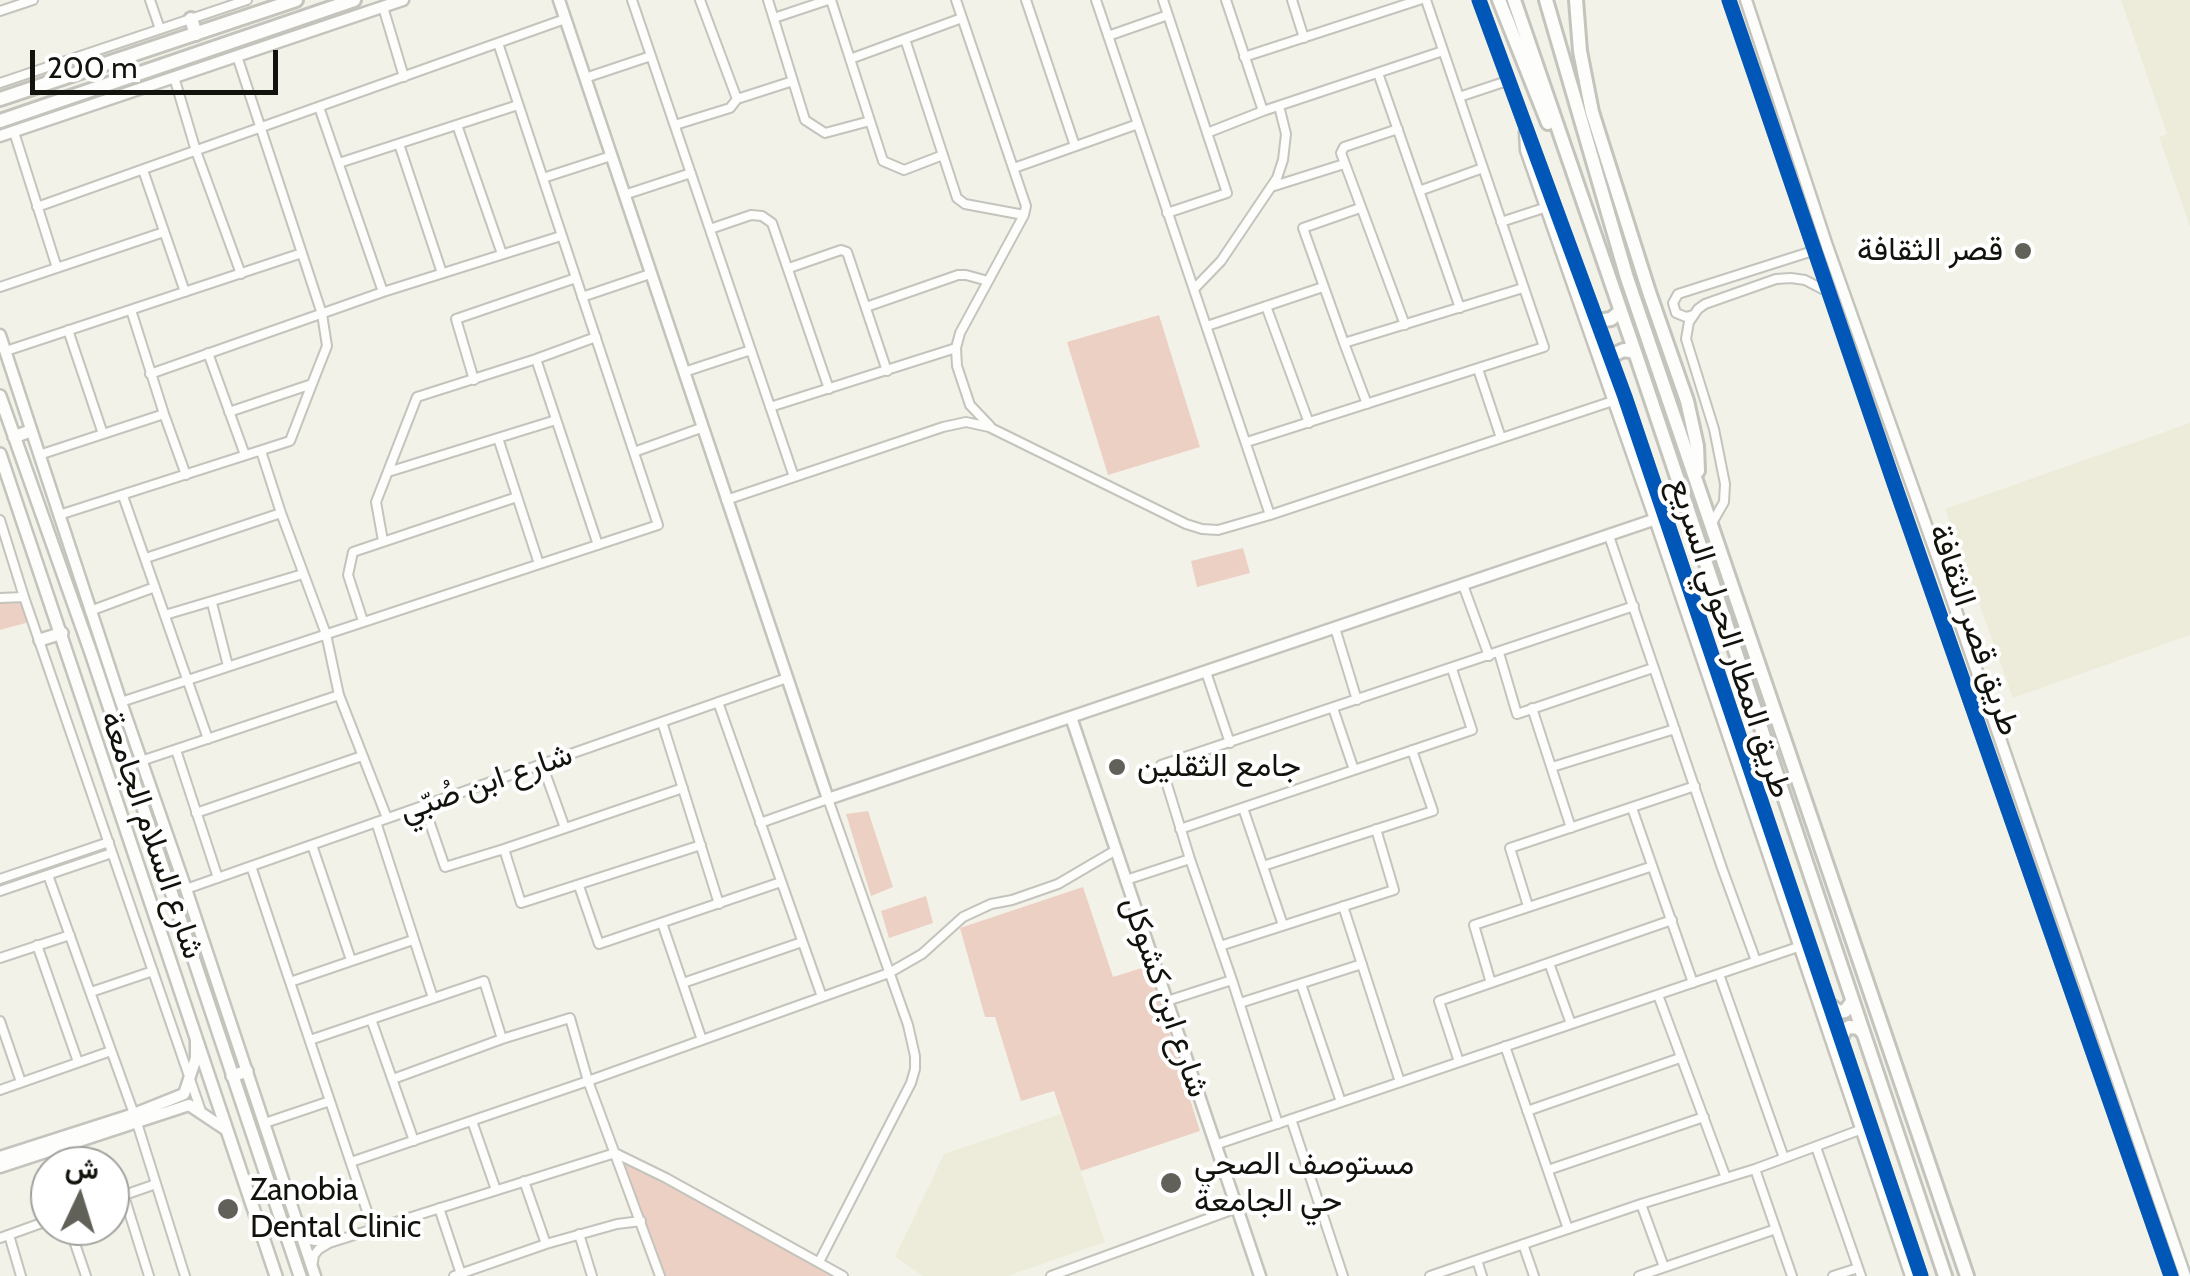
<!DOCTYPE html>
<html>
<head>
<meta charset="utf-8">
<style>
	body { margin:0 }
	#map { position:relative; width:2190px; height:1276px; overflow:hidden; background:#f3f2e9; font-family:Cabin,Vazirmatn,sans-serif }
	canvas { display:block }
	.north { position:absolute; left:30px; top:1146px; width:100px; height:100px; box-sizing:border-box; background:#fff; border:2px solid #a1a19e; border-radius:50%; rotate:4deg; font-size:28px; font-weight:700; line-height:40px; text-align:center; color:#13130d }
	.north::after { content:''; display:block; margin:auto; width:35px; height:45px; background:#61615a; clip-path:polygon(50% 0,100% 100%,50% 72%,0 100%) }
	.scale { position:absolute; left:30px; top:50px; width:248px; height:45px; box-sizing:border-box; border:5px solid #13130d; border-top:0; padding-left:12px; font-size:30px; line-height:35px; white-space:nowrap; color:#13130d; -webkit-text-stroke:8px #fff; paint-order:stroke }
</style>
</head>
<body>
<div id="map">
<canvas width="2190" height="1276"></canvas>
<div class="north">ش</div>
<div class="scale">200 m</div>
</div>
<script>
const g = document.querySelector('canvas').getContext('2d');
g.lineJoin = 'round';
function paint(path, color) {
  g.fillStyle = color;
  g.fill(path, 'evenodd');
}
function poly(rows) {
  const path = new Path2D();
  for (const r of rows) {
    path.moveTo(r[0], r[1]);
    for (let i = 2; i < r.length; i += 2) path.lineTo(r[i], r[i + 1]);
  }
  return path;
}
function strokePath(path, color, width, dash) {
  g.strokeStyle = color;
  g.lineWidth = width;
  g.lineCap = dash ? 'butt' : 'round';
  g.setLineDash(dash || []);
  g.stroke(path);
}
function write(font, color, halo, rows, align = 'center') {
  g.font = font + ' Cabin,Vazirmatn,sans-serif';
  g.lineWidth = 8;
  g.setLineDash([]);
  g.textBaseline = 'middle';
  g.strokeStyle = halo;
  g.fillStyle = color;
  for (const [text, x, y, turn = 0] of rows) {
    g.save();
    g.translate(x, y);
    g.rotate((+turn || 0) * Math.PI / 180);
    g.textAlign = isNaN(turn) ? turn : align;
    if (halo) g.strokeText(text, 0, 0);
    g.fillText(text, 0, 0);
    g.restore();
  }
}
const built = poly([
	[2121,0,2190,0,2190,227,2159,137,2167,134],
	[2190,423,2190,635,2013,698,1945,509],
	[1061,1114,1105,1242,1008,1276,923,1276,895,1257,944,1154]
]);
const green = poly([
	[1159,315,1200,447,1108,475,1067,342],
	[1243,548,1250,573,1197,587,1191,561],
	[24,597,33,621,0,630,0,598],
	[868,811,893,887,871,896,846,814],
	[1083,887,1113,977,1148,966,1200,1131,1081,1171,1054,1091,1021,1101,995,1017,985,1017,960,928],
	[926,896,933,923,889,938,881,911],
	[615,1153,841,1276,659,1276]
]);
const minor = poly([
	[150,0,160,29],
	[632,0,794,477],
	[700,0,737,99],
	[768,0,805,120,825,133,870,121],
	[831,0,883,161,904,170,943,155],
	[956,0,1026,206,1024,215,960,333,956,348,957,366,970,405,990,426],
	[1026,0,1075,146],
	[1096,0,1270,515],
	[1163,0,1227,193,1167,213],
	[1226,0,1263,111],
	[1292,0,1304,38],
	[383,7,404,77],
	[0,11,33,0],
	[774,18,828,0],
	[1108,36,1168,15],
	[905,39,957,198,965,204,1024,215],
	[1244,57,1419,0],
	[850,59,962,18],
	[1378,73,1460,308],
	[174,77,196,151,241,274],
	[585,78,651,56],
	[0,83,247,0],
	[1459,97,1507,81],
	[319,107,383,292],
	[457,125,502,254],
	[675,125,730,108,737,99,793,81],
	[1398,129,1344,147,1341,153,1405,325],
	[14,132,57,268],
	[1207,133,1263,111,1443,51],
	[399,144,442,273],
	[339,163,518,105],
	[1014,168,1138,124],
	[143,170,185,292],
	[543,178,611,156],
	[1271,187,1344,164],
	[1419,191,1483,168],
	[624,195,691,173],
	[37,207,565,19],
	[1501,222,1547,207],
	[710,229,751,215,762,216,772,223,829,389],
	[789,268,841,250,847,252,887,371],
	[0,287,164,232],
	[1194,289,1221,261,1277,178,1283,160,1286,134,1279,106],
	[582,297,650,274],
	[1266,306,1309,423],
	[866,307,958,275,966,275,988,281],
	[131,310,164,414,186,475],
	[1693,315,1686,317,1676,313,1673,303,1678,294,1816,250],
	[1207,326,1323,287],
	[68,330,103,434],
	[1344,343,1303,228,1360,208],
	[6,351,302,253],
	[208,353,245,455],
	[536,359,598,545],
	[1478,369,1501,438],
	[684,372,751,350],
	[150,374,383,292,561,236],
	[474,380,456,319,576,278],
	[1367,404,1344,343,1523,288],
	[770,407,956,348],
	[229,412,312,384],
	[498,438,539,564],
	[1247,442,1544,347,1426,0],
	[261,451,281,513,326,634,339,695,387,818],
	[634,452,701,428],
	[39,455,164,414],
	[388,472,556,420],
	[123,496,208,739],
	[726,500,943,427,966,422,989,427,1186,524,1202,529,1218,530,1270,515,1625,397],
	[59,515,290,441,312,384,327,346,322,314,237,56],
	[0,520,24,597,201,1111],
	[1712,523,1724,502,1725,484,1714,429,1686,339,1689,322,1698,309,1705,304,1776,279,1791,278,1805,280,1828,292],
	[1609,536,1722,868,1756,961],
	[383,541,376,502,417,397,536,359,596,337],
	[146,558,281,513],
	[1463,585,1489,656],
	[0,598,24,597],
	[212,603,228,666],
	[90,611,155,587],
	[165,615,303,574],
	[363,621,348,575,353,552,517,497],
	[1335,628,1357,700],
	[1499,653,1517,714,1653,668],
	[1206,672,1230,743],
	[121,702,658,525,498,43],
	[718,702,822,997],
	[1333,708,1354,770],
	[1532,708,1571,828],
	[662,722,719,904],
	[176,750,218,878],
	[141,761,339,695],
	[542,764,565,828],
	[1552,767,1675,729],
	[424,806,445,867,504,849,683,788],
	[1243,808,1283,925],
	[1632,808,1693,983],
	[196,813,362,756],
	[376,822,433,998],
	[760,823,828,799,908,1025,915,1056,915,1069,911,1083,819,1262],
	[1180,829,1472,730,1452,669],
	[312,845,351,960],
	[504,849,521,903,701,845],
	[251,866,373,1229],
	[1263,866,1433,811,1412,750],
	[48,875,134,1114],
	[0,879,109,842],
	[1126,880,1190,859],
	[579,886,599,944,781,882],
	[186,889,787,678],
	[0,891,112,853],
	[1343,906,1400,1082],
	[1528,906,1510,848,1695,786],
	[662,923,702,1040],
	[37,945,78,1062],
	[1220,946,1394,890,1376,829],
	[0,958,70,935],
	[1549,963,1571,1024],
	[1719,974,1784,1158],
	[290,982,413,940],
	[683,983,802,942],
	[1491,983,1474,925,1650,867],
	[1301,984,1341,1102],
	[91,992,153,971],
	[1658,995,1726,1178],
	[1167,1001,1232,980],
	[1240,1003,1362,964],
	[371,1019,414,1141],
	[0,1021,21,1082],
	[310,1040,484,981,502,1039],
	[1505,1046,1568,1229],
	[1459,1062,1439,1001,1672,920],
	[393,1079,502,1039,570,1018,588,1081,660,1276],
	[0,1090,111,1051],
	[1527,1111,1680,1058],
	[1291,1119,1343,1276],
	[472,1121,496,1190],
	[137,1123,185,1276],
	[265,1123,330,1101],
	[1278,1124,1232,980,1190,859,1161,765,1634,606],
	[68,1145,75,1166],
	[1215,1145,1804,945],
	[1816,1147,1861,1276],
	[351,1162,588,1081,889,973,922,954,963,917,991,904,1012,900,1058,884,1116,850],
	[1755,1169,1792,1276],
	[1548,1170,1704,1117],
	[524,1181,546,1244],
	[124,1196,149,1276],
	[110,1200,156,1184],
	[1641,1204,1664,1267],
	[439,1208,461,1274],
	[69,1226,86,1276],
	[287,1229,292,1234,303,1239,329,1243],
	[579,1234,592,1276],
	[9,1235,21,1276],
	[0,1238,50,1220],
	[1523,1244,1534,1276],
	[1477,1260,1482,1276],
	[313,1262,314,1255,319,1249,329,1243,615,1153,666,1178,843,1276],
	[454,1276,546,1244,617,1224,641,1221],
	[1051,1276,1237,1208],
	[1430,1276,1641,1204,1755,1169,1865,1128],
	[1639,1276,1776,1229],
	[1833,1276,1858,1268]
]);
const tertiary = poly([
	[559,0,828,799,1665,516],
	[1479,0,1625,397,1921,1276],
	[1729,0,1894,483,2171,1276],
	[1746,0,1827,246,1943,573,2185,1276],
	[1525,132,1526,150,1655,519,1911,1276],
	[0,136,403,0],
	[0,335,121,702,186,889,315,1276],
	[1071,717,1260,1276],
	[0,1157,134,1114,184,1094,196,1058,196,1041],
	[0,1167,189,1105,225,1129]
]);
const secondary = poly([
	[0,396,91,653,300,1276],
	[14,437,30,431],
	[0,454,276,1276],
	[40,640,62,633],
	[232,1076,247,1071]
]);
const primary = poly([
	[191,19,196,34],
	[0,99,296,0],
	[0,121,354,0]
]);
const trunk = poly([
	[1499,0,1548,123],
	[1514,0,1635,352,1945,1276],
	[1546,0,1627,278,1967,1276],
	[1576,0,1580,51,1592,112,1649,292,1687,401,1697,446,1698,471],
	[1598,321,1611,319,1621,311],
	[1611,358,1617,353,1624,350,1635,352],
	[1830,1005,1839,1012,1845,1011,1852,1002],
	[1841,1038,1845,1030,1849,1027,1859,1028,1862,1032]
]);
const cycleway = poly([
	[1479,0,1625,397,1921,1276],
	[1729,0,1894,483,2171,1276]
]);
const markers = [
	[2023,251,10,"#61615a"],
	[1117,767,10,"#61615a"],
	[1171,1183,12,"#61615a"],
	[228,1209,12,"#61615a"]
];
const poiNames = [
	["قصر الثقافة",2003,251,"right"],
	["جامع الثقلين",1137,767],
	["مستوصف الصحي",1194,1165],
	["حي الجامعة",1194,1202],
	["Zanobia",250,1191],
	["Dental Clinic",250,1228]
];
const streetNames = [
	["طريق قصر الثقافة",1974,630,71],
	["طريق المطار الحولي السريع",1730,638,72],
	["شارع ابن صُبّي",486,783,-19],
	["شارع السلام الجامعة",152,835,71],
	["شارع ابن كشوكل",1165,997,71]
];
paint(built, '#edecda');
paint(green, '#ecd0c4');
strokePath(minor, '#c4c3bc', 12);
strokePath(tertiary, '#c4c3bc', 15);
strokePath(secondary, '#c4c3bc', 16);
strokePath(primary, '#c4c3bc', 18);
strokePath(trunk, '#c4c3bc', 18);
strokePath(minor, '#fdfdfc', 8);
strokePath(tertiary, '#fdfdfc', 10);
strokePath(secondary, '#fdfdfc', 11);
strokePath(primary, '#fdfdfc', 12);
strokePath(trunk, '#fdfdfc', 12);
strokePath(cycleway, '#0057b8', 15);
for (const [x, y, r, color] of markers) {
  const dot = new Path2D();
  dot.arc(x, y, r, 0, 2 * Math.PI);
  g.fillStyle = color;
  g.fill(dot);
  strokePath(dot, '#fff', 4);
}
write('32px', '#13130d', '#fff', poiNames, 'left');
write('32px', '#13130d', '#fff', streetNames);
</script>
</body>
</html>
